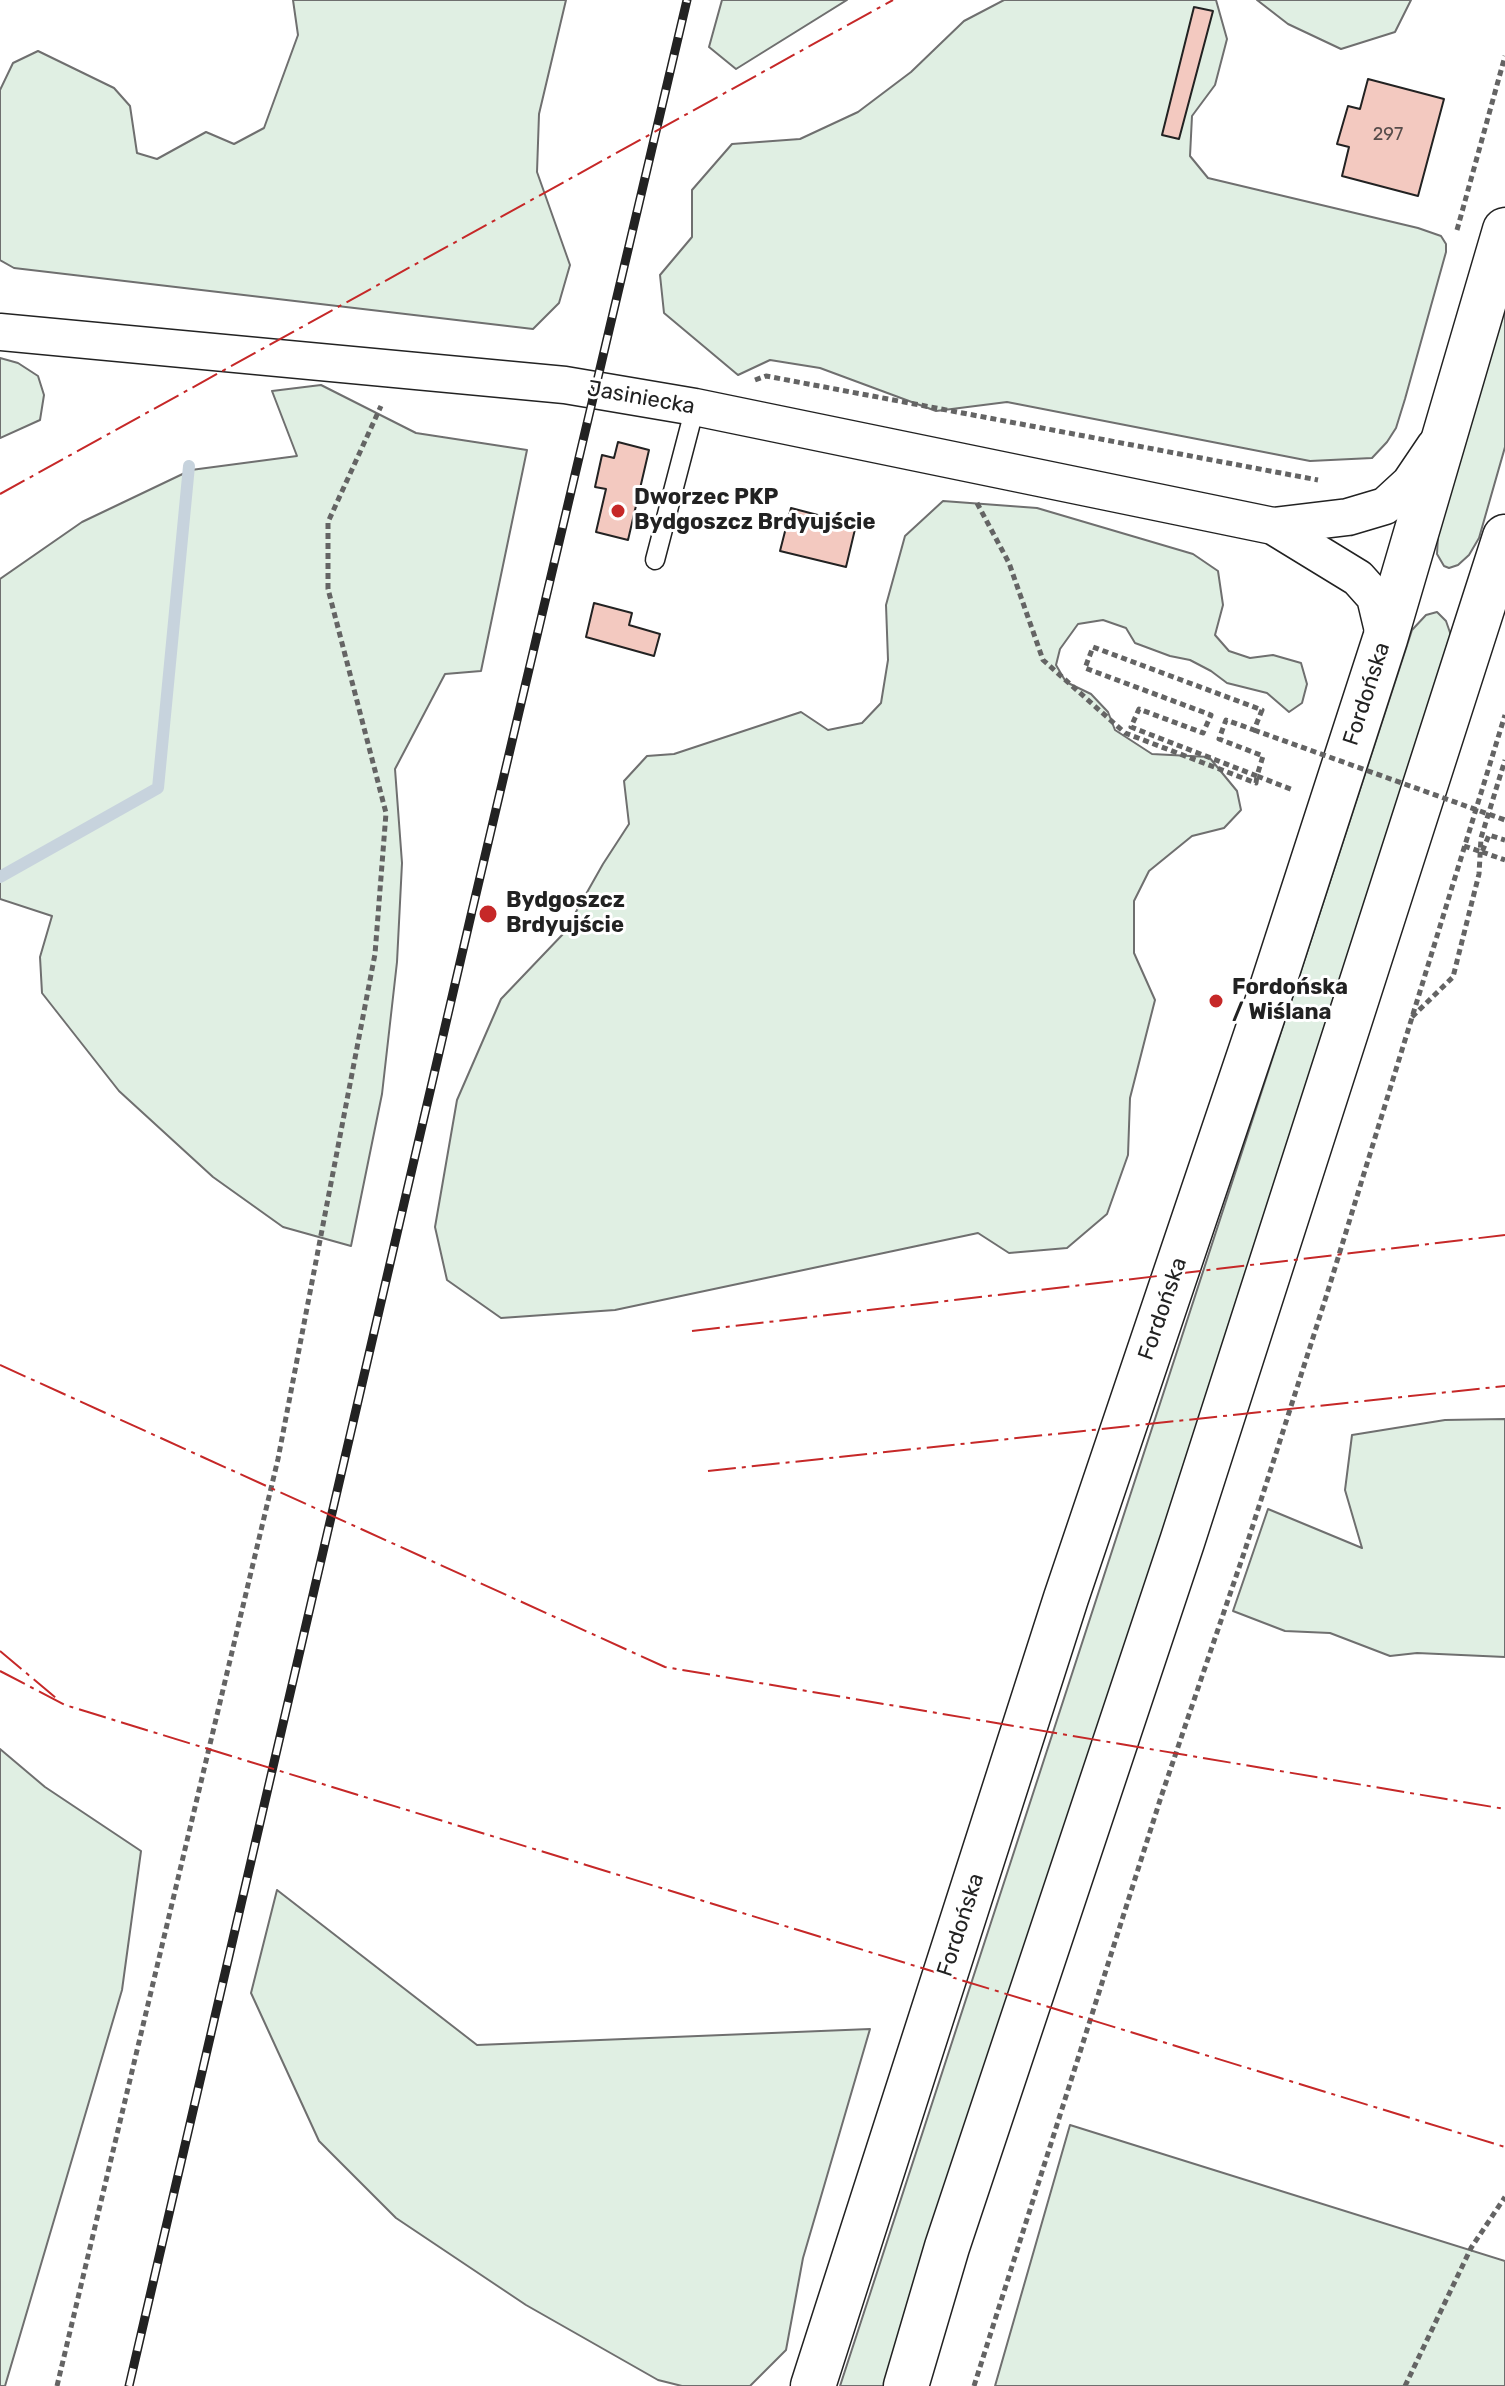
<!DOCTYPE html>
<html>
<head>
<meta charset="utf-8">
<style>
	body { margin:0 }
	canvas { display:block; background:#fff }
</style>
</head>
<body>
<canvas width="1505" height="2386"></canvas>
<script>
const g = document.querySelector('canvas').getContext('2d');
g.lineJoin = 'round';
function paint(path, color) {
  g.fillStyle = color;
  g.fill(path, 'evenodd');
}
function poly(rows) {
  const path = new Path2D();
  for (const r of rows) {
    path.moveTo(r[0], r[1]);
    for (let i = 2; i < r.length; i += 2) path.lineTo(r[i], r[i + 1]);
  }
  return path;
}
function strokePath(path, color, width, dash) {
  g.strokeStyle = color;
  g.lineWidth = width;
  g.lineCap = dash ? 'butt' : 'round';
  g.setLineDash(dash || []);
  g.stroke(path);
}
function write(font, color, halo, rows, align = 'center') {
  g.font = font + ' Rubik,sans-serif';
  g.lineWidth = 6;
  g.setLineDash([]);
  g.textBaseline = 'middle';
  g.strokeStyle = halo;
  g.fillStyle = color;
  for (const [text, x, y, turn = 0] of rows) {
    g.save();
    g.translate(x, y);
    g.rotate((+turn || 0) * Math.PI / 180);
    g.textAlign = isNaN(turn) ? turn : align;
    if (halo) g.strokeText(text, 0, 0);
    g.fillText(text, 0, 0);
    g.restore();
  }
}
const green = poly([
	[293,0,566,0,539,114,537,172,570,265,559,303,533,329,14,268,0,260,0,90,13,63,38,51,114,88,130,106,137,153,157,159,206,132,234,144,264,128,298,35,293,0],
	[722,0,847,0,736,69,709,47,722,0],
	[1004,0,1216,0,1227,39,1215,85,1192,116,1190,156,1208,178,1418,228,1441,236,1446,244,1446,252,1405,399,1396,428,1387,442,1372,458,1310,461,1007,402,936,411,820,368,770,360,738,375,664,313,660,275,692,237,692,190,732,144,800,139,858,112,911,72,964,21,1004,0],
	[1257,0,1411,0,1395,32,1341,49,1288,24,1257,0],
	[1505,299,1505,447,1479,538,1469,555,1458,565,1449,568,1444,566,1437,554,1438,536,1505,299],
	[0,358,18,363,38,376,44,395,40,420,0,438,0,358],
	[321,385,416,433,527,450,481,671,445,674,395,769,402,863,397,962,382,1094,351,1246,283,1227,213,1177,119,1091,42,993,40,957,52,916,0,899,0,579,82,522,191,470,297,456,272,391,321,385],
	[943,501,1037,508,1193,554,1218,571,1223,605,1215,635,1229,651,1250,658,1273,655,1301,663,1307,684,1302,703,1289,712,1267,693,1227,683,1211,671,1190,660,1170,656,1135,643,1126,628,1103,620,1078,624,1060,649,1056,665,1066,682,1091,694,1108,712,1115,730,1152,754,1209,757,1237,791,1241,810,1224,828,1192,836,1149,871,1134,901,1134,953,1155,1000,1130,1098,1128,1155,1107,1214,1067,1248,1009,1253,978,1233,615,1310,501,1318,447,1280,435,1227,457,1100,501,999,564,933,603,864,629,824,624,781,647,756,674,754,801,712,828,730,862,723,881,703,888,660,886,605,905,536,943,501],
	[1437,612,1446,621,1454,644,887,2386,840,2386,1412,630,1426,615,1437,612],
	[1505,1419,1505,1657,1417,1653,1390,1656,1330,1633,1285,1631,1233,1611,1268,1509,1362,1548,1345,1490,1352,1435,1445,1420,1505,1419],
	[0,1749,45,1787,141,1851,122,1990,5,2386,0,2386,0,1749],
	[277,1890,477,2045,870,2029,803,2258,786,2350,750,2386,682,2386,658,2380,526,2305,396,2218,319,2141,251,1993,277,1890],
	[1070,2125,1505,2261,1505,2386,995,2386,1070,2125]
]);
const stream = poly([
	[0,877,158,788,189,466]
]);
const building = poly([
	[1194,7,1213,11,1179,139,1162,135,1194,7],
	[1368,79,1444,99,1418,196,1342,176,1349,147,1337,144,1348,106,1360,109,1368,79],
	[618,442,649,450,628,540,596,532,606,489,595,487,602,455,614,458,618,442],
	[791,508,856,525,846,567,780,551,791,508],
	[594,603,632,613,629,625,660,634,654,656,586,637,594,603]
]);
const path = poly([
	[1457,230,1505,56],
	[755,380,766,376,1318,480],
	[977,503,1009,563,1043,660,1125,733,1256,783,1257,776],
	[1257,776,1131,727,1139,709,1203,733,1211,715,1085,668,1093,647,1262,710,1254,730,1226,720,1219,739,1263,756,1257,776,1293,790],
	[1464,846,1482,852,1489,835,1505,840],
	[1482,852,1505,860],
	[1412,1017,1453,977,1479,874,1481,838,1505,760],
	[57,2386,278,1459,375,954,386,813,328,589,328,522,381,406],
	[974,2386,1161,1797,1245,1550,1326,1297,1505,715],
	[1405,2386,1471,2248,1505,2197]
]);
const service = poly([
	[655,560,695,407]
]);
const minor = poly([
	[0,332,565,385,695,407,1273,526,1348,517,1385,506,1410,483,1435,446],
	[1273,526,1358,578,1375,597,1385,639]
]);
const primary = poly([
	[813,2386,1066,1598,1267,1003,1385,639,1505,230],
	[906,2386,947,2247,1182,1542,1505,537]
]);
const rail = poly([
	[129,2386,472,911,687,0]
]);
const pathBridge = poly([
	[1254,730,1505,820]
]);
const power = poly([
	[0,494,893,0],
	[692,1331,1505,1235],
	[0,1365,665,1667,1505,1809],
	[708,1471,1505,1386],
	[0,1651,56,1698],
	[0,1671,65,1705,1505,2147]
]);
const markers = [
	[618,511,8,"#c62828"],
	[488,914,10,"#c62828"],
	[1216,1001,8,"#c62828"]
];
const numberNames = [
	["297",1388,135]
];
const streetNames = [
	["Jasiniecka",641,398,10],
	["Fordońska",1367,694,-72],
	["Fordońska",1163,1309,-71],
	["Fordońska",961,1925,-72]
];
const poiNames = [
	["Dworzec PKP",634,498],
	["Bydgoszcz Brdyujście",634,523],
	["Bydgoszcz",506,901],
	["Brdyujście",506,926],
	["Fordońska",1232,988],
	["/ Wiślana",1232,1013]
];
paint(green, '#e0efe3');
strokePath(green, '#6f6f6f', 2);
strokePath(stream, '#c7d3dd', 12);
paint(building, '#f3c9c0');
strokePath(building, '#222', 2);
strokePath(service, '#222', 21);
strokePath(minor, '#222', 39);
strokePath(primary, '#222', 47);
strokePath(path, '#646464', 5, [6, 4]);
strokePath(service, '#fff', 18);
strokePath(minor, '#fff', 36);
strokePath(primary, '#fff', 44);
strokePath(rail, '#222', 9);
strokePath(rail, '#fff', 6, [18]);
strokePath(pathBridge, '#646464', 5, [6, 4]);
strokePath(power, '#c62828', 2, [28, 6, 4, 6]);
for (const [x, y, r, color] of markers) {
  const dot = new Path2D();
  dot.arc(x, y, r, 0, 2 * Math.PI);
  g.fillStyle = color;
  g.fill(dot);
  strokePath(dot, '#fff', 3);
}
write('18px', '#564c4a', null, numberNames);
write('22px', '#222', '#fff', streetNames);
write('bold 22px', '#222', '#fff', poiNames, 'left');
</script>
</body>
</html>
